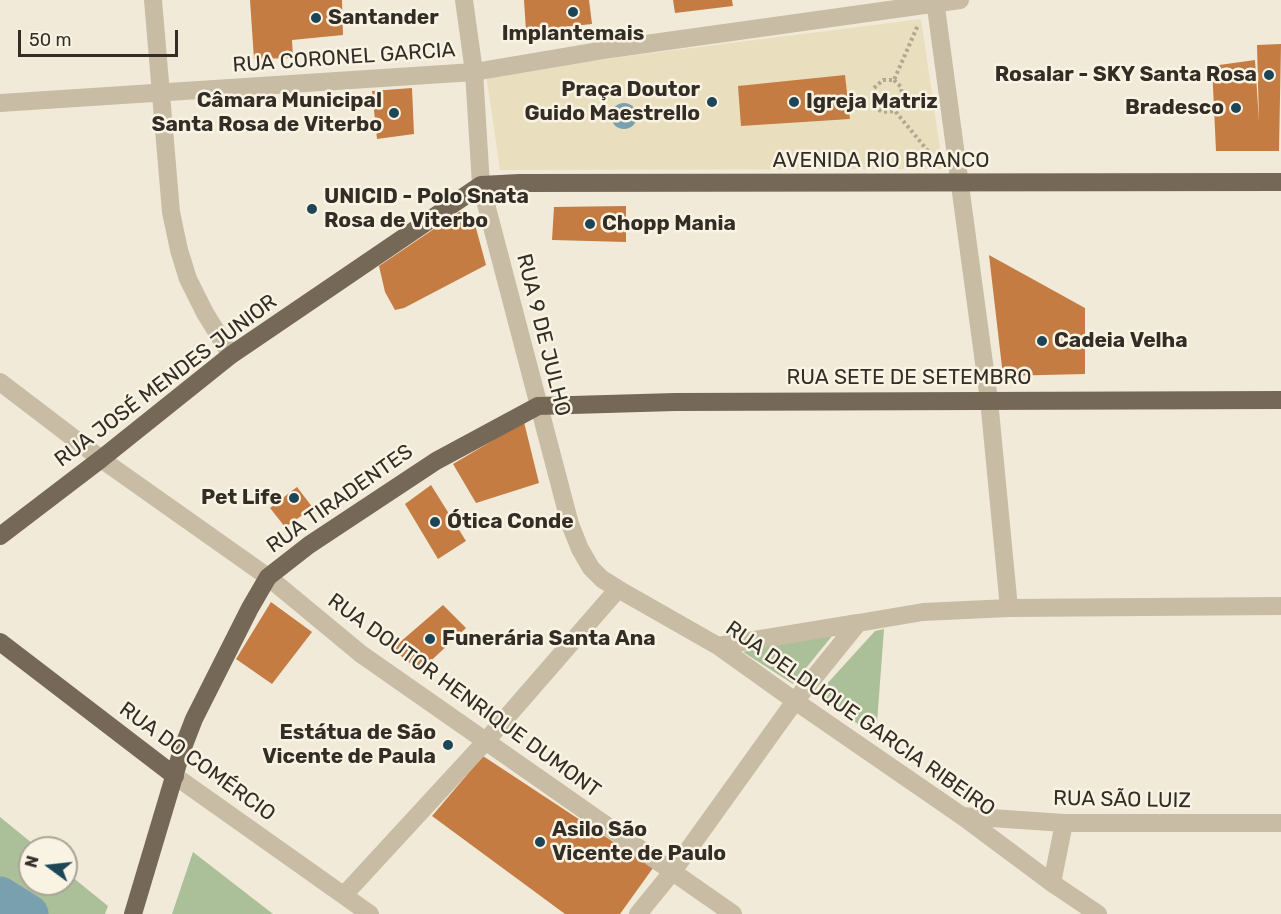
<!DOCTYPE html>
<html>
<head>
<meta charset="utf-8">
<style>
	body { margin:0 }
	#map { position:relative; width:1281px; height:914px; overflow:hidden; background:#f1ead8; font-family:Rubik,sans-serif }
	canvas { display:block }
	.north { position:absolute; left:18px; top:836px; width:60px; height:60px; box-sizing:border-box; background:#f9f3e4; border:2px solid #aaa498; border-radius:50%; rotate:285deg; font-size:16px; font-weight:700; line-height:24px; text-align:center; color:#342d26 }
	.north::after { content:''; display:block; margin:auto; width:21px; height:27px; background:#1c4655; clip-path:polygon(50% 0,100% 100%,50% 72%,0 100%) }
	.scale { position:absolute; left:18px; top:30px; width:160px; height:27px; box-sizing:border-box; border:3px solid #342d26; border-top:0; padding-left:8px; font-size:18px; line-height:21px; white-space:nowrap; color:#342d26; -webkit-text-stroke:4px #f9f3e4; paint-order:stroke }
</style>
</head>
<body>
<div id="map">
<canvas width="1281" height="914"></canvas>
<div class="north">N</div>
<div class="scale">50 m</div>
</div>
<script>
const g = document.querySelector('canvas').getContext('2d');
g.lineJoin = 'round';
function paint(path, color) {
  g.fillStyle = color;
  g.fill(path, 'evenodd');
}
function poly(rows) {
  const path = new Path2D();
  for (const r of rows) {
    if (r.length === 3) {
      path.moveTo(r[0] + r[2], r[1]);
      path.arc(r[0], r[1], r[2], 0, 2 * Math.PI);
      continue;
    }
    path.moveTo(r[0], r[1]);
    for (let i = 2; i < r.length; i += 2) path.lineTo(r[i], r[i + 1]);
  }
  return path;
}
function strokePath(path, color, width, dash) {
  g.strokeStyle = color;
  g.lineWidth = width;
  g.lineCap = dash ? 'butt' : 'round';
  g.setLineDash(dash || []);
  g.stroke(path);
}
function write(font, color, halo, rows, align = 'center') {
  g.font = font + ' Rubik,sans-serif';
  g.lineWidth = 5;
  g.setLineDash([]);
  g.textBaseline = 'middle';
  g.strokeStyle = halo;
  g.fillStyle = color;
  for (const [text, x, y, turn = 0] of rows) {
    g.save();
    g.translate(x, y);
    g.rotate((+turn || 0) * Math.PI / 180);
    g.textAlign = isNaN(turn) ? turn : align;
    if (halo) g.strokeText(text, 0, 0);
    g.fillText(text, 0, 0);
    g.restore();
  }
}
const green = poly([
	[884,629,876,736,825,702,822,697,825,686,875,631],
	[837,630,793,684,743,652],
	[0,817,38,848,30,848,30,884,66,884,66,872,108,906,105,914,0,914],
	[193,852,273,914,172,914]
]);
const plaza = poly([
	[921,19,943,169,500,170,486,74]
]);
const water = poly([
	[624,116,13]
]);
const river = poly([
	[0,896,29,914]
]);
const building = poly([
	[250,0,342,0,343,35,292,40,293,58,254,59],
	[524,0,589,0,592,24,526,31],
	[673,0,732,0,733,6,675,13],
	[1281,44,1279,151,1216,151,1212,66,1255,60,1259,122,1257,45],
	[845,75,850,119,741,126,738,86],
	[412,88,414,134,377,139,372,91],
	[626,206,626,242,552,240,554,207],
	[459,212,473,217,486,265,404,308,395,310,385,292,379,266],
	[989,255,1085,308,1085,374,1003,376],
	[524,422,539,483,476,503,453,464],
	[431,485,466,541,438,559,405,504],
	[297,487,313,508,285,527,270,508],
	[271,602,312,632,272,684,236,659],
	[443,605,466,628,420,671,392,649],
	[483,756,653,868,620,914,565,914,432,816]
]);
const path = poly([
	[894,80,901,87,902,97,895,111],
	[874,88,883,80,894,80,918,25],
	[874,106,882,112,895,111,937,162]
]);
const minor = poly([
	[153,0,171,212,179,250,188,279,205,313,231,355],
	[464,0,474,72,481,185,570,524,580,549,591,568,602,579,618,589,718,646,795,701,962,816,1052,883,1098,914],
	[935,0,989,400,1009,608],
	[0,103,474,72,610,49,960,0],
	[0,382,101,459,268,577,361,654,733,914],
	[718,646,858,623],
	[175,776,370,914],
	[962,816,1064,823,1281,823],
	[1052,883,1064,823],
	[344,895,485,742,618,589],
	[638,914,673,871,795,701,858,623,923,612,1009,608,1281,606]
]);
const major = poly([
	[0,536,101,459,231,355,481,185,519,183,1281,182],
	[0,642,175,776],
	[133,914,182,750,194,719,250,608,268,577,309,545,436,461,538,406,675,402,1281,400]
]);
const markers = [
	[573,12,6,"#1c4655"],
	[316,18,6,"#1c4655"],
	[1269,75,6,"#1c4655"],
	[712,102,6,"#1c4655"],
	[794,102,6,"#1c4655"],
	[1236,108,6,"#1c4655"],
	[394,113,6,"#1c4655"],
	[312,209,6,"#1c4655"],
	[590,224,6,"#1c4655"],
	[1042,341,6,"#1c4655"],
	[294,498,6,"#1c4655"],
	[435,522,6,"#1c4655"],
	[430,639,6,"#1c4655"],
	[448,745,6,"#1c4655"],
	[540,842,6,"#1c4655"]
];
const poiNames = [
	["Santander",328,18],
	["Implantemais",573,34,"center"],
	["Rosalar - SKY Santa Rosa",1257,75,"right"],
	["Praça Doutor",700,90,"right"],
	["Guido Maestrello",700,114,"right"],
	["Câmara Municipal",382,101,"right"],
	["Santa Rosa de Viterbo",382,125,"right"],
	["Igreja Matriz",806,102],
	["Bradesco",1224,108,"right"],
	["UNICID - Polo Snata",324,197],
	["Rosa de Viterbo",324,221],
	["Chopp Mania",602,224],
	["Cadeia Velha",1054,341],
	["Pet Life",282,498,"right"],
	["Ótica Conde",447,522],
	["Funerária Santa Ana",442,639],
	["Estátua de São",436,733,"right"],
	["Vicente de Paula",436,757,"right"],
	["Asilo São",552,830],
	["Vicente de Paulo",552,854]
];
const streetNames = [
	["RUA CORONEL GARCIA",344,58,-4],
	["AVENIDA RIO BRANCO",881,161],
	["RUA 9 DE JULHO",543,335,76],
	["RUA SETE DE SETEMBRO",909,378],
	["RUA JOSÉ MENDES JUNIOR",166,381,-37],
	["RUA TIRADENTES",340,499,-35],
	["RUA DOUTOR HENRIQUE DUMONT",464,696,36],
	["RUA DELDUQUE GARCIA RIBEIRO",860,719,35],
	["RUA DO COMÉRCIO",197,762,36],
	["RUA SÃO LUIZ",1122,800,1]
];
paint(green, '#abbf99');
paint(plaza, '#e9dfbf');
paint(water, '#78a0ae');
strokePath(river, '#78a0ae', 39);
paint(building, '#c57c42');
strokePath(path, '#b4a78f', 4, [3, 3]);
strokePath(minor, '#c9bca5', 18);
strokePath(major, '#766857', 18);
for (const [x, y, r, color] of markers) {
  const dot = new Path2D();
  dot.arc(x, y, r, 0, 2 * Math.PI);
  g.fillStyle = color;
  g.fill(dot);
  strokePath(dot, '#f9f3e4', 2);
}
write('bold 21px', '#342d26', '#f9f3e4', poiNames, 'left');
write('21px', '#342d26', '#f9f3e4', streetNames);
</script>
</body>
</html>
